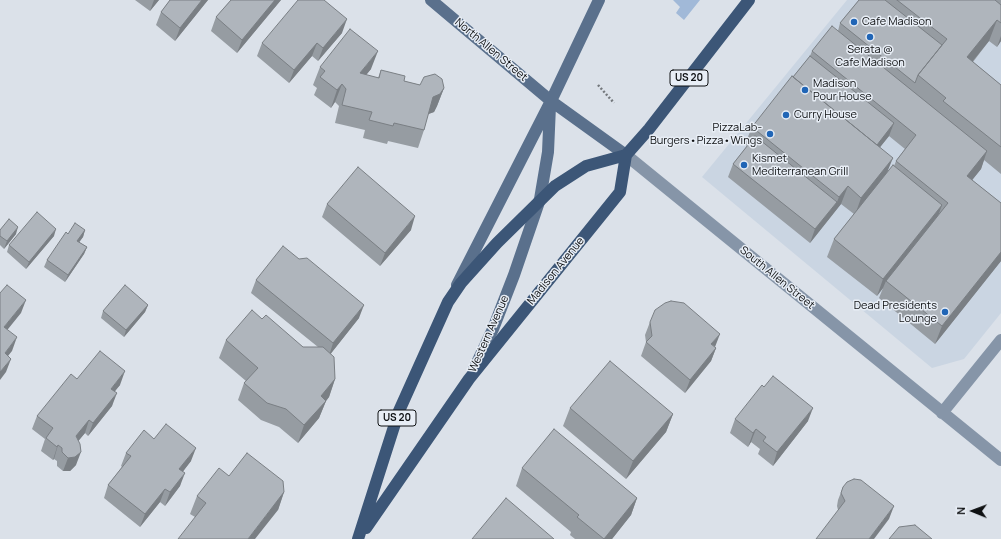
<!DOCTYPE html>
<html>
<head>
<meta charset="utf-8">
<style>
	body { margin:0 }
	#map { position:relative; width:1001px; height:539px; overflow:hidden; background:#dbe1e9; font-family:Manrope,sans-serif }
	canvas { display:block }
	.north { position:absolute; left:953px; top:491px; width:40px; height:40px; -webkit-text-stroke:3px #e8eef6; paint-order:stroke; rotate:271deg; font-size:11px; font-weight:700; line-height:16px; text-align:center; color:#0f1113 }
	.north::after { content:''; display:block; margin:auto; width:14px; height:18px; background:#0f1113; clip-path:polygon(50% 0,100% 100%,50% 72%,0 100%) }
</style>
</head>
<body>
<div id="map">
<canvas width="1001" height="539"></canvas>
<div class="north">N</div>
</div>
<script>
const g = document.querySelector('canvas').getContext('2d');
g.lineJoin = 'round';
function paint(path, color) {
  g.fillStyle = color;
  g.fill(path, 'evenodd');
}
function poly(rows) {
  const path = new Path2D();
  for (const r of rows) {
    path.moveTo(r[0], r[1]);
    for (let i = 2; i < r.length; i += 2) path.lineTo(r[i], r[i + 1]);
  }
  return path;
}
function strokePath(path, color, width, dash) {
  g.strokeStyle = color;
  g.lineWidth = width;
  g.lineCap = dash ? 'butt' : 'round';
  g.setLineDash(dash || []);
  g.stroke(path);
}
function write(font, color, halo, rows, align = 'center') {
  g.font = font + ' Manrope,sans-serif';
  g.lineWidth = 3;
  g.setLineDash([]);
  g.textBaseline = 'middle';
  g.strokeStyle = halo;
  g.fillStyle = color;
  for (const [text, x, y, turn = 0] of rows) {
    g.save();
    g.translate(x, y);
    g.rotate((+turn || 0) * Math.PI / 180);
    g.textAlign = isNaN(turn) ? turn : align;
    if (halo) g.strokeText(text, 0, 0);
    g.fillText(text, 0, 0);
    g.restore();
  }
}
const built = poly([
	[847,0,1001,0,1001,313,964,359,932,368,702,177]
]);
const green = poly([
	[673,0,700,0,684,20,676,13,680,7]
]);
const path = poly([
	[598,85,614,103]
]);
const street = poly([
	[626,155,1001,460],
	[942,413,1001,340]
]);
const secondary = poly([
	[431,0,551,101,626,155],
	[457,285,551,101,599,0],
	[474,369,493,329,514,275,540,199,548,152,550,106]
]);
const primary = poly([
	[366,528,469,379,620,192,626,155],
	[358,539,399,411,448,302,461,283,497,243,555,186,586,166,626,155,649,129,749,0]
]);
const wall = poly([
	[135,0,159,0,150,11],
	[170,0,208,0,175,41,156,25,161,12],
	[231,0,281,0,237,53,211,31,216,17],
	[859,0,1001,0,1001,41,997,47,989,41,973,62,1001,85,1001,174,984,160,981,169,972,180,1001,203,1001,261,935,344,879,298,883,288,877,296,827,257,834,239,854,214,841,204,810,243,728,177,733,164,747,146,745,144,752,127,793,77,810,56,812,51,838,31,840,23],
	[889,136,905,149,896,161,894,166,888,171,880,147],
	[342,33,318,61,312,56,289,83,257,56,262,43],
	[320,67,371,69,366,75,378,78,381,70,404,81,420,85,444,88,437,106,434,112,428,114,424,130,418,148,388,141,387,144,363,138,365,130,335,123,339,106,335,102,331,108,314,95,317,88,313,85],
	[327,204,411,230,380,266,322,217],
	[0,230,16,234,4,249,0,245],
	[85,230,83,237,79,242,87,247,84,254,65,282,44,267,47,260,68,234],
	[54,236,26,269,7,252,9,245],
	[256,280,359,318,331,353,335,379,329,397,326,401,319,418,298,443,279,427,261,420,238,400,244,383,246,381,219,358,226,340,262,319,303,347,318,347,251,293],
	[148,305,145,312,124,337,101,318,103,311],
	[650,322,715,347,716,348,711,361,685,393,641,356,646,342,645,335],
	[77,379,120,385,115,391,112,406,88,436,85,433,78,441,76,465,70,471,63,471,57,466,57,461,54,459,53,460,41,451,45,439,32,429,37,416],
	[570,408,673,414,666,432,626,479,563,426],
	[735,419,808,421,773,466,758,454,760,449,751,442,748,447,730,433],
	[154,439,191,461,183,471,180,486,165,506,160,502,140,527,104,498,108,485,122,467,121,466,126,453],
	[522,468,637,498,631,515,612,539,575,539,570,535,571,532,516,486],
	[229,476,284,492,278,510,195,517,190,514,197,496],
	[843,487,889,519,838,510,837,506,838,500]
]);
const shadedWall = poly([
	[154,0,159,0,150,11],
	[202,0,208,0,175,41,180,28],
	[275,0,281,0,237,53,242,40],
	[347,19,342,33,318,61,323,48],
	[997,20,989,41,959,78,967,57],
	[1001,36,1001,41,997,47],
	[317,43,312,56,289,83,294,70],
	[378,51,371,69,353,91,360,73],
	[342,84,335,102,331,108,337,90],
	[444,88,437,106,434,112,426,115,433,97],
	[894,123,889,136,869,161,874,148],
	[987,151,981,169,961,194,967,176],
	[893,158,886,175,855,215,861,198],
	[848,186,841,204,810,243,815,229,837,202,839,197],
	[942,205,936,222,886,281,883,288,877,296,883,279],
	[415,216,411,230,380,266,385,253],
	[18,227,16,234,4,249,7,241],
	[56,229,54,236,26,269,29,262],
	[85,230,83,237,75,248,77,241],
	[87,247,84,254,65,282,68,275],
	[1001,252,1001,261,935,344,942,326],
	[26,300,21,313,0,339,4,327],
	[148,305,145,312,124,337,126,330],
	[364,305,359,318,329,356,333,343],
	[720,334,715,347,711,344],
	[17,337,12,351,0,366,5,353],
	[716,348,711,361,685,393,690,380],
	[11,359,6,372,0,380,0,372],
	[125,371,120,385,106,402,111,389],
	[335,379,329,397,326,401,319,418,298,443,304,425,321,396],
	[117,393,112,406,88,436,93,423],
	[813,408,808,421,773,466,777,452],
	[673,414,666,432,626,479,633,461],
	[89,420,85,433,71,450,76,436],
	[756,429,751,442,748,447,753,433],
	[58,445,54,459,53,460,57,447],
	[196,448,191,461,175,482,179,469],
	[81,452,76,465,70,471,63,471,68,458],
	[185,473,180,486,165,506,170,492],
	[165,489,160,502,140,527,145,514],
	[284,492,278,510,255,539,248,539],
	[637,498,631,515,612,539,604,539],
	[894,506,889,519,874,539,869,539]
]);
const building = poly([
	[170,0,202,0,180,28,161,12,170,0],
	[231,0,275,0,242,40,216,17,231,0],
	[298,0,324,0,347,19,323,48,317,43,294,70,262,43,298,0],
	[859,0,885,0,942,45,918,75,915,83,840,23,859,0],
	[897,0,995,0,1001,5,1001,23,997,20,967,57,1001,85,1001,147,943,101,946,98,918,75,947,39,897,0],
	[832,26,987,151,967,176,1001,203,1001,252,942,326,886,281,948,203,896,161,916,135,812,51,832,26],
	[350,29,378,51,360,73,379,78,381,70,405,76,404,81,420,85,424,77,435,74,442,79,444,88,440,94,433,97,424,130,394,123,393,126,369,120,372,112,342,105,346,89,342,84,337,90,320,77,325,71,320,67,350,29],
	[810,56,894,123,877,145,793,77,810,56],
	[792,76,893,158,861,198,848,186,839,197,752,127,792,76],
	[755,136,837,202,815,229,733,164,755,136],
	[893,165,942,205,883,279,834,239,893,165],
	[358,167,415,216,385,253,327,204,358,167],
	[37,212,56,229,29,262,9,245,37,212],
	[9,219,18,227,7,241,0,236,0,230,9,219],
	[75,223,85,230,77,241,87,247,68,275,47,260,66,232,68,234,75,223],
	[283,246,299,259,307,258,364,305,333,343,256,280,283,246],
	[7,285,26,300,4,327,17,337,5,353,11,359,0,372,0,293,7,285],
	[125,285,148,305,126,330,103,311,125,285],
	[671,301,684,303,720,334,711,344,716,348,690,380,646,342,652,336,650,322,655,310,665,303,671,301],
	[252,310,262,319,266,315,303,347,323,347,334,357,335,379,321,396,326,401,304,425,286,409,267,403,244,383,258,368,226,340,252,310],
	[100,351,125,371,111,389,117,393,93,423,89,420,76,436,80,444,81,452,75,457,68,458,62,452,62,448,58,445,57,447,46,438,53,428,37,416,71,374,77,379,100,351],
	[610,361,673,414,633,461,570,408,610,361],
	[773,376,813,408,777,452,763,441,766,437,756,429,753,433,735,419,762,385,764,387,773,376],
	[166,424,196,448,179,469,185,473,170,492,165,489,145,514,108,485,131,456,126,453,144,430,154,439,166,424],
	[554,429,637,498,604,539,577,517,579,515,522,468,554,429],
	[247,453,283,481,284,492,248,539,178,539,206,503,197,496,219,468,229,476,247,453],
	[854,479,861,480,894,506,869,539,816,539,845,501,841,493,843,487,847,482,854,479],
	[506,498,554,539,472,539,506,498],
	[915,525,932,539,889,539,899,527,915,525]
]);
const markers = [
	[854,22,4,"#2065b6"],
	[870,37,4,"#2065b6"],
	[805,90,4,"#2065b6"],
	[786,115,4,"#2065b6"],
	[770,134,4,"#2065b6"],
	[744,165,4,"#2065b6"],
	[945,312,4,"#2065b6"]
];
const shields = [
	[689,78,38],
	[397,418,38]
];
const shieldNames = [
	["US 20",689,78],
	["US 20",397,418]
];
const poiNames = [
	["Cafe Madison",862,22],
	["Serata @",870,50,"center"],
	["Cafe Madison",870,63,"center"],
	["Madison",813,84],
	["Pour House",813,97],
	["Curry House",794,115],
	["PizzaLab-",762,128,"right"],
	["Burgers•Pizza•Wings",762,141,"right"],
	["Kismet",752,159],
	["Mediterranean Grill",752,172],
	["Dead Presidents",937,306,"right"],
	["Lounge",937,319,"right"]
];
const streetNames = [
	["North Allen Street",491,50,40],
	["Madison Avenue",556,271,-51],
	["South Allen Street",777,278,39],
	["Western Avenue",489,334,-66]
];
paint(built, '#cad5e2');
paint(green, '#a1b9d8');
strokePath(path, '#74787d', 2.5, [2, 2]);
strokePath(street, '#8695a8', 12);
strokePath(secondary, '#5a708c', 12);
strokePath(primary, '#3c5677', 12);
paint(wall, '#969ca2');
paint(shadedWall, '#7a7f84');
paint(building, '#afb5bc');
strokePath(building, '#7a7f84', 1);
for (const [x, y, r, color] of markers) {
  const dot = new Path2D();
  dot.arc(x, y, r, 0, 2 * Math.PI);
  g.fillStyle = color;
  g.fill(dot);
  strokePath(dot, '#e8eef6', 1.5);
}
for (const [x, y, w] of shields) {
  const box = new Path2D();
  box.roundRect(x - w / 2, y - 8, w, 16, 3);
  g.fillStyle = '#e8eef6';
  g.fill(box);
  strokePath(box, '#0f1113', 1);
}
write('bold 10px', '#0f1113', null, shieldNames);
write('11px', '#0f1113', '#e8eef6', poiNames, 'left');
write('11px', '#0f1113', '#e8eef6', streetNames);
</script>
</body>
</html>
